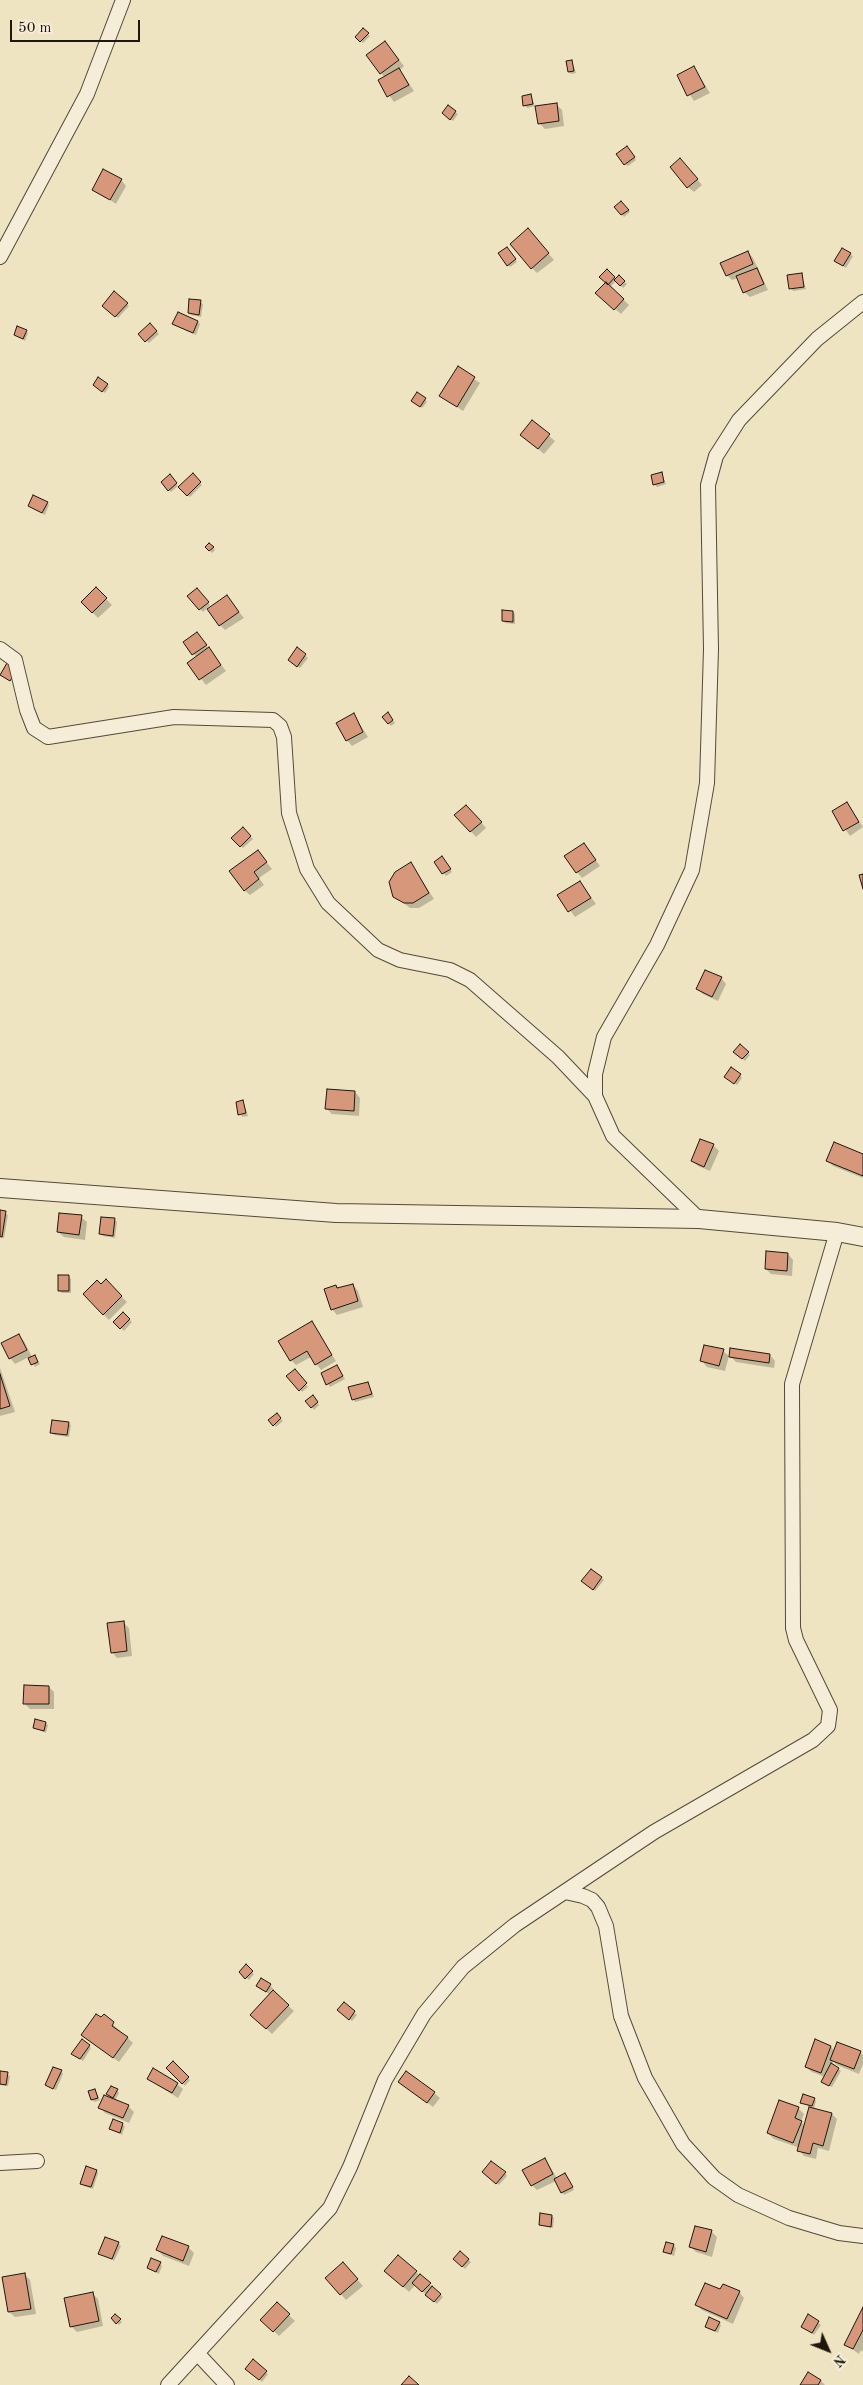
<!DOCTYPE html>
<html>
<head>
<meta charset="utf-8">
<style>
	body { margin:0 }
	#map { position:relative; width:863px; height:2385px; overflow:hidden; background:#efe4c1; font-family:"Old Standard TT",serif }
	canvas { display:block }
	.north { position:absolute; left:803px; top:2325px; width:50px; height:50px; -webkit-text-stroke:4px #f5edd7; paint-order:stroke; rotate:134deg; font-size:14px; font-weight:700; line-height:20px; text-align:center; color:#1f170e }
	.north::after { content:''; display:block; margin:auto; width:18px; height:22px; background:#1f170e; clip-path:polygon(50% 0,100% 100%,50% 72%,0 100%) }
	.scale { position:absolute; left:10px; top:20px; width:130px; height:22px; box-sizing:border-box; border:2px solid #1f170e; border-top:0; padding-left:6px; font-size:15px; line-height:18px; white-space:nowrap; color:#1f170e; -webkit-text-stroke:4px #f5edd7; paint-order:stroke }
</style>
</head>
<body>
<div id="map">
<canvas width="863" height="2385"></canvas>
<div class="north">N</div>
<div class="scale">50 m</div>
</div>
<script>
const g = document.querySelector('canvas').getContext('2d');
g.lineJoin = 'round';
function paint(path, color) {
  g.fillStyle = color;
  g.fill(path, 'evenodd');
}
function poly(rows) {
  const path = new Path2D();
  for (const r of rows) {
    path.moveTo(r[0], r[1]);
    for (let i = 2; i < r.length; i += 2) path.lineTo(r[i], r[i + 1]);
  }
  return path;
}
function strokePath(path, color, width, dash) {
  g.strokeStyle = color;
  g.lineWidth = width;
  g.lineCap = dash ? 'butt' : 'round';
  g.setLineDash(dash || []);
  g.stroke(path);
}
const shadow = poly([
	[363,30,370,36,363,43,357,37],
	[385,42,404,66,400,70,414,91,394,102,379,81,385,78,368,55],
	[572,61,576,73,571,74,569,72],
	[694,68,710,93,694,101,678,76],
	[531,96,535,106,527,108,525,105],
	[556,104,562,110,564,126,545,129,539,123],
	[448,107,458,114,453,121,446,116],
	[629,150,636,160,628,166,625,164],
	[685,165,702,185,694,192,688,187],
	[121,180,126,186,116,204,94,189],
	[624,205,630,212,624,217,616,207],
	[533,236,554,260,537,273,532,268],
	[509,251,517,262,510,267,508,265],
	[748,252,753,258,768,290,750,297,744,292,738,278,732,280,727,275],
	[850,254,853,256,846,268,838,263],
	[607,271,616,280,619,277,627,284,623,288,616,281,610,287,629,305,621,314,603,299,607,282],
	[801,274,806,289,793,291,791,288],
	[115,293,129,306,118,318,104,306],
	[200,302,203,304,201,317,191,315,189,313],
	[198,322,200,324,196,335,176,326],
	[150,324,159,334,149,343,140,334],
	[26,331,28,333,25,341,15,335],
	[458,368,480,383,463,411,441,396],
	[107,385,109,387,105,393,97,387],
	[425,399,427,402,422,408,415,403],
	[532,422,555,441,544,454,528,440],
	[662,474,666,484,657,487,654,484],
	[192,475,202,485,190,497,180,487],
	[172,478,178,486,171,492,169,490],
	[47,503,49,505,45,515,29,506],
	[209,544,215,550,212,553,207,547],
	[96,589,112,605,98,618,82,602],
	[197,590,210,605,203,612,189,596],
	[227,597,244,618,225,630,220,625],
	[513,612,515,614,515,624,505,623,503,621],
	[199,636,226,671,206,685,189,663,197,658,184,642],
	[297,649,308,658,300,668,292,662],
	[388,714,395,723,391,726,384,717],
	[354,715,368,737,352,746,347,740],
	[847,803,863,827,850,836,833,811],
	[472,812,486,828,476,837,456,815],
	[243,829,253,839,243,848,233,838],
	[584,844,600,866,582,878,577,872],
	[258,852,272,869,259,878,264,885,250,895,244,890],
	[444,860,452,872,446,876,435,862],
	[411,864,434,899,419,908,410,908,394,896],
	[580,882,596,904,575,917,559,895],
	[721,978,726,984,718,1001,703,994,697,989],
	[741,1046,750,1055,745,1061,735,1052],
	[740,1075,742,1078,737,1085,728,1079],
	[355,1092,360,1098,359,1116,332,1114,326,1108],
	[243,1102,248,1116,242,1117,237,1103],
	[713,1145,719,1151,710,1171,698,1166,692,1161],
	[863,1155,863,1178,833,1166,827,1160],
	[0,1211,8,1215,4,1238,0,1238],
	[81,1217,87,1222,85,1240,64,1237,58,1232],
	[114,1219,117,1222,115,1238,103,1236,101,1234],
	[788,1254,793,1260,792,1276,771,1274,766,1269],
	[68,1276,71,1279,71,1293,62,1293,59,1290],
	[106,1281,127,1302,109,1320,84,1294],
	[353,1285,358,1291,363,1307,337,1315,332,1309,336,1286,339,1289],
	[123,1314,132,1322,124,1331,115,1322],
	[311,1323,336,1361,321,1370,311,1357,296,1365,291,1360],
	[19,1336,24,1341,32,1357,35,1356,40,1364,35,1367,29,1357,15,1364,10,1358],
	[723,1351,729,1356,725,1371,707,1367,702,1361],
	[770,1355,775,1361,774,1368,736,1362,730,1356],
	[337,1367,345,1379,330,1387,328,1384],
	[0,1368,15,1412,0,1416],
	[295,1371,308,1387,302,1392,288,1376],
	[368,1383,374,1397,355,1402,353,1399],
	[315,1399,319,1405,314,1410,312,1407],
	[276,1414,283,1421,276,1427,270,1420],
	[68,1423,71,1425,69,1437,54,1435,52,1432],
	[601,1578,604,1580,595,1591,585,1584],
	[123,1622,129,1628,132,1656,117,1658,112,1652],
	[49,1687,54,1692,54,1709,30,1709,24,1703],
	[46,1723,48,1725,46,1733,35,1728],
	[246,1966,254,1974,249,1980,240,1972],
	[262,1979,273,1988,269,1994,260,1988],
	[273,1992,294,2011,272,2034,252,2015],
	[344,2004,357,2015,352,2021,341,2012],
	[104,2016,133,2043,119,2062,88,2040],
	[816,2041,831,2047,835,2051,860,2052,863,2055,863,2064,859,2074,837,2065,833,2061,832,2065,841,2071,832,2087,825,2084,825,2077,812,2072,806,2067],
	[89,2046,91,2048,83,2061,75,2056],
	[173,2063,190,2080,185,2086,168,2068],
	[61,2071,63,2074,56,2090,49,2087,46,2085],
	[0,2072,10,2076,8,2086,0,2085],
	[148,2079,177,2084,183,2089,178,2098],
	[400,2082,434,2093,440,2098,433,2107],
	[95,2090,100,2100,95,2102,92,2100],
	[117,2090,119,2093,115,2101,128,2106,134,2112,129,2123,105,2113,100,2107,113,2100,108,2094],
	[814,2099,816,2101,814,2109,832,2114,837,2119,829,2151,818,2148,816,2159,804,2156,799,2150,800,2148,774,2139,768,2133,798,2108,804,2114,801,2122,805,2126,810,2107,802,2102],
	[113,2121,125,2126,122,2135,111,2129],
	[545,2159,557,2178,565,2174,567,2177,574,2190,564,2195,556,2181,537,2190,532,2185],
	[96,2171,98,2173,93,2189,84,2186,82,2183],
	[505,2173,507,2176,499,2185,486,2174],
	[552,2216,554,2218,553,2228,540,2225],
	[711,2231,717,2237,712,2257,696,2252,691,2247],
	[118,2243,121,2246,114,2261,100,2253],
	[673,2245,676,2248,674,2256,664,2252],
	[188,2247,194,2253,189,2266,163,2256,158,2250],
	[460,2253,471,2262,465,2269,455,2259],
	[160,2263,162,2266,159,2274,148,2268],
	[348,2269,363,2286,346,2300,327,2278],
	[416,2272,443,2297,437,2304,415,2285,409,2292,391,2276],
	[25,2275,30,2280,36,2314,15,2317,9,2312],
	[721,2291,739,2292,744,2298,733,2324,702,2310,697,2305],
	[92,2293,98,2299,103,2326,77,2332,71,2326],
	[277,2304,295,2321,279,2336,262,2320],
	[863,2309,863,2352,861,2350,859,2354,846,2345],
	[115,2315,122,2322,119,2325,112,2318],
	[809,2316,821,2325,814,2335,802,2327],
	[719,2323,721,2325,718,2333,709,2329],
	[253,2361,268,2374,262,2382,247,2368],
	[809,2373,821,2381,825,2385,802,2385]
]);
const building = poly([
	[363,28,369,33,360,42,355,37,363,28],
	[385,41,399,60,380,74,366,55,385,41],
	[572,60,574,71,568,72,566,61,572,60],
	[694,66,705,87,687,96,677,75,694,66],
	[399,68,409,85,387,97,378,80,399,68],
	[531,94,533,104,523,106,522,96,531,94],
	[557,103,559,121,538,124,535,106,557,103],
	[448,105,456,111,450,120,442,113,448,105],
	[627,146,635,157,624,165,616,154,627,146],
	[680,158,698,179,687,188,670,167,680,158],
	[103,169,122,179,110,200,92,190,103,169],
	[621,201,629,210,621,215,614,207,621,201],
	[528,228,549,253,531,269,510,244,528,228],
	[507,247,516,259,507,266,498,253,507,247],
	[842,248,851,253,843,266,834,261,842,248],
	[748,251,753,264,726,276,720,263,748,251],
	[757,268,764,284,743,293,736,276,757,268],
	[607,269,615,277,608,285,599,277,607,269],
	[802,273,804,287,789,289,787,275,802,273],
	[619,275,625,281,620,286,614,280,619,275],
	[606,282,624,299,614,310,595,293,606,282],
	[114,291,128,303,115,317,102,306,114,291],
	[189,299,201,300,199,315,188,313,189,299],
	[178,312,198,321,193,333,172,324,178,312],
	[150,323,157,331,145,342,138,334,150,323],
	[17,326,27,330,23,339,14,335,17,326],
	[458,366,475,377,457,407,439,396,458,366],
	[98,377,108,384,102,392,93,385,98,377],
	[417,392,426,398,420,407,411,401,417,392],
	[532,420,550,434,538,449,520,435,532,420],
	[662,472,664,482,653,485,651,475,662,472],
	[193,473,201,482,187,496,178,487,193,473],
	[170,474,177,483,168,491,161,482,170,474],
	[33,495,48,502,42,513,28,506,33,495],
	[209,543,214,547,209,551,205,547,209,543],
	[96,587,107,598,92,613,81,602,96,587],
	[197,588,209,602,199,610,187,596,197,588],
	[227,595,239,612,219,626,207,609,227,595],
	[502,610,513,611,513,622,502,621,502,610],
	[197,632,207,645,192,655,183,642,197,632],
	[209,647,221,665,199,680,187,663,209,647],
	[297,647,306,654,297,667,288,660,297,647],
	[7,663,17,669,10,681,0,675,7,663],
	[388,712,393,720,388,724,382,717,388,712],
	[354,713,363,732,346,741,336,723,354,713],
	[847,802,859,822,843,831,832,811,847,802],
	[466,805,482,822,470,832,454,815,466,805],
	[243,827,251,836,240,847,231,838,243,827],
	[584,843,596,860,576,873,564,856,584,843],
	[258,850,267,862,254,872,259,879,244,891,229,871,258,850],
	[442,856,451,869,442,874,434,862,442,856],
	[411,862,429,893,413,903,404,903,393,897,389,882,395,872,411,862],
	[863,874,863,889,859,875,863,874],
	[580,881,591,898,568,912,557,895,580,881],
	[705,970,722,977,712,997,696,989,705,970],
	[740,1044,749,1052,742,1059,733,1052,740,1044],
	[731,1067,741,1074,734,1084,724,1077,731,1067],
	[327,1089,355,1091,354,1111,325,1109,327,1089],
	[243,1100,246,1113,238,1115,236,1102,243,1100],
	[700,1139,714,1144,704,1167,691,1161,700,1139],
	[834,1142,863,1154,863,1176,826,1161,834,1142],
	[0,1210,6,1211,2,1237,0,1236,0,1210],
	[59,1213,82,1215,79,1235,57,1232,59,1213],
	[101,1217,115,1218,113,1236,99,1234,101,1217],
	[766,1251,788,1253,787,1271,765,1269,766,1251],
	[58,1275,69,1275,69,1291,58,1291,58,1275],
	[106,1279,122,1296,103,1315,83,1294,97,1280,101,1284,106,1279],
	[353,1284,358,1301,331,1310,324,1289,336,1285,337,1288,353,1284],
	[123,1312,130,1319,120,1329,113,1322,123,1312],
	[312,1321,332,1355,315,1365,307,1351,290,1361,278,1341,312,1321],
	[19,1334,27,1350,9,1359,1,1343,19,1334],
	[704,1345,724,1349,719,1366,700,1361,704,1345],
	[730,1348,770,1354,769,1363,729,1357,730,1348],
	[35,1355,38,1362,31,1365,28,1358,35,1355],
	[337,1365,343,1376,326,1385,321,1373,337,1365],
	[295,1369,307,1383,299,1391,286,1376,295,1369],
	[0,1374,10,1406,0,1409,0,1374],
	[368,1382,372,1394,352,1400,348,1387,368,1382],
	[313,1395,318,1402,311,1408,305,1401,313,1395],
	[277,1413,281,1418,273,1426,268,1420,277,1413],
	[52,1420,69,1422,67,1435,50,1433,52,1420],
	[591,1569,602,1577,593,1590,581,1581,591,1569],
	[124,1621,127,1651,111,1653,107,1623,124,1621],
	[24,1685,49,1686,49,1704,23,1704,24,1685],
	[35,1719,46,1722,44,1731,33,1728,35,1719],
	[246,1964,253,1971,245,1979,239,1972,246,1964],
	[261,1978,271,1984,266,1992,256,1986,261,1978],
	[273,1990,289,2005,266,2029,250,2015,273,1990],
	[344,2002,355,2011,349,2020,337,2010,344,2002],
	[96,2014,101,2017,104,2014,114,2022,112,2026,128,2037,113,2058,81,2035,96,2014],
	[82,2039,90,2045,80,2059,71,2054,82,2039],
	[815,2039,831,2046,821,2073,805,2067,815,2039],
	[837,2042,861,2051,854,2069,830,2060,837,2042],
	[173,2061,189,2077,182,2084,166,2068,173,2061],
	[831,2063,839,2068,829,2086,821,2082,831,2063],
	[53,2067,62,2070,53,2089,45,2085,53,2067],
	[153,2068,178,2083,172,2093,147,2079,153,2068],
	[0,2071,8,2072,6,2085,0,2084,0,2071],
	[406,2071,435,2092,427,2103,398,2082,406,2071],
	[111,2086,118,2089,113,2098,106,2094,111,2086],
	[95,2089,98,2098,91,2100,88,2091,95,2089],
	[803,2094,815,2098,812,2106,800,2103,803,2094],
	[104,2095,129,2105,123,2118,98,2108,104,2095],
	[779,2100,799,2107,795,2118,802,2121,793,2143,767,2133,779,2100],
	[809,2107,832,2113,823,2146,813,2143,810,2154,797,2151,809,2107],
	[113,2119,123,2123,120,2133,109,2129,113,2119],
	[545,2158,553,2174,531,2186,522,2170,545,2158],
	[491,2161,506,2172,496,2184,482,2172,491,2161],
	[86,2166,97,2170,91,2187,80,2184,86,2166],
	[565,2173,573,2187,561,2193,554,2179,565,2173],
	[540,2213,552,2215,551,2227,539,2225,540,2213],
	[695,2226,712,2230,706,2252,689,2247,695,2226],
	[162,2236,189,2246,183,2261,156,2250,162,2236],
	[105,2237,119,2242,112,2259,98,2254,105,2237],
	[666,2242,674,2244,671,2254,663,2252,666,2242],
	[460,2251,469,2259,462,2267,453,2259,460,2251],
	[398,2255,417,2271,403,2287,384,2271,398,2255],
	[151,2258,161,2262,156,2272,147,2268,151,2258],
	[343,2262,358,2279,340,2295,325,2278,343,2262],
	[25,2273,31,2309,8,2312,2,2277,25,2273],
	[420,2274,431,2283,422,2292,412,2283,420,2274],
	[705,2283,720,2289,723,2284,740,2291,727,2319,695,2305,705,2283],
	[432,2286,441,2294,434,2302,425,2295,432,2286],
	[93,2292,99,2321,70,2327,64,2298,93,2292],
	[277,2302,290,2314,273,2332,260,2320,277,2302],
	[863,2307,863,2330,853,2349,844,2345,863,2307],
	[115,2314,121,2319,116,2324,111,2318,115,2314],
	[808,2314,819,2321,812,2333,801,2327,808,2314],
	[709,2317,720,2322,715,2331,705,2327,709,2317],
	[253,2359,267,2371,259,2380,245,2369,253,2359],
	[808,2372,821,2380,818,2385,800,2385,808,2372],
	[409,2376,419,2385,401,2385,409,2376]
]);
const minor = poly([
	[0,257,87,94,123,0],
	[0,649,15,660,27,710,34,728,48,737,174,717,273,720,280,726,284,737,289,813,307,869,328,903,378,950,400,960,450,970,470,980,558,1057,595,1096],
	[699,1219,613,1136,595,1096,595,1074,604,1037,657,945,692,870,707,783,711,649,708,485,716,456,739,420,817,339,863,302],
	[565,1892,583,1896,592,1900,598,1907,606,1926,621,2016,645,2078,683,2144,714,2178,738,2195,789,2218,839,2233,863,2236],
	[0,2163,37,2161],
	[197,2353,227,2385],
	[168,2385,330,2208,350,2167,385,2080,424,2014,463,1967,515,1925,654,1832,813,1740,828,1726,830,1710,796,1640,793,1628,792,1384,837,1232]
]);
const tertiary = poly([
	[0,1188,336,1213,699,1219,837,1232,863,1237]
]);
paint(shadow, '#0003');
paint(building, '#d7977b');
strokePath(building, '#1f170e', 1);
strokePath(minor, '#534a3b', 16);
strokePath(tertiary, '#534a3b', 20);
strokePath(minor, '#f5edd7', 14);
strokePath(tertiary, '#f5edd7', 18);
</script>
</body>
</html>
